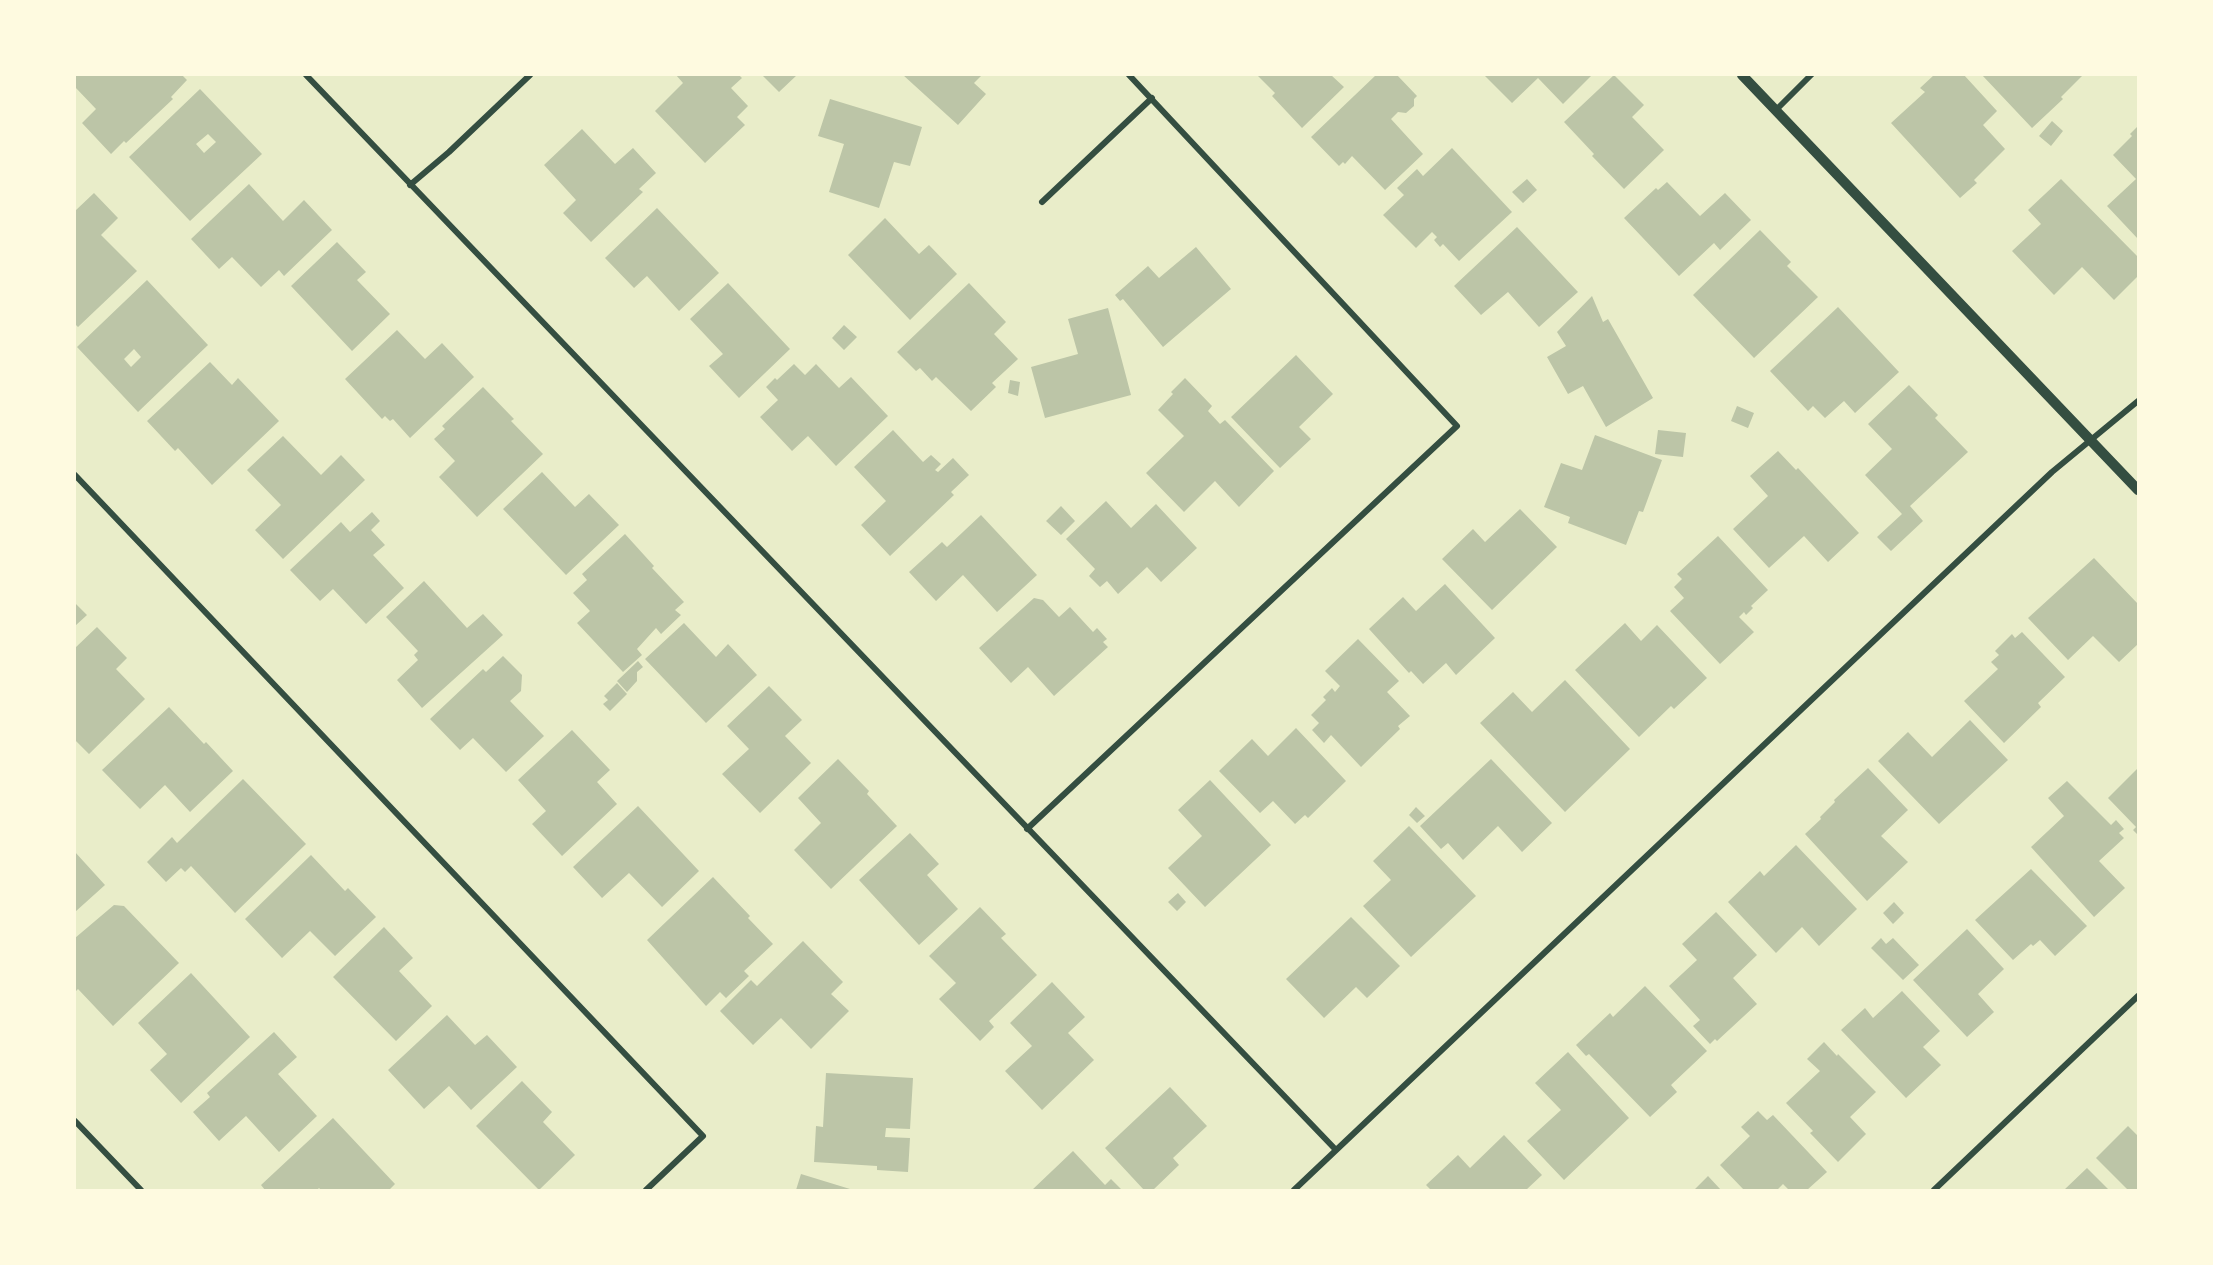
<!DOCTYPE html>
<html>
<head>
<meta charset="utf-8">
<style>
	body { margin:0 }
	#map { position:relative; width:2213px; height:1265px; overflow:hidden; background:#e9edc9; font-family:Signika,sans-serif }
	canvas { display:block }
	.frame { position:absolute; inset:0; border:76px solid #fefae0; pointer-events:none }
</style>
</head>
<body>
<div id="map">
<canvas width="2213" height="1265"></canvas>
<div class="frame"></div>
</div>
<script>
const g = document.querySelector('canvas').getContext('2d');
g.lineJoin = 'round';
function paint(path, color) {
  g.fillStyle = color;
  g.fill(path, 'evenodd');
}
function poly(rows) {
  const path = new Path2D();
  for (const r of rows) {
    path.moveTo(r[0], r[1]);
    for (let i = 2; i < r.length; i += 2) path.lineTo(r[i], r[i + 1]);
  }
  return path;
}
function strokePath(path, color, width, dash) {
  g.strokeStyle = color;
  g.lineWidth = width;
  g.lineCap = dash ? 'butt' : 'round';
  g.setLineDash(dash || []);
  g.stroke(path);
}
const building = poly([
	[75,75,182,75,187,80,171,97,173,99,126,143,124,141,111,154,82,123,96,109,75,87],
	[676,75,739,75,742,78,731,88,748,106,737,117,745,125,705,163,655,111,683,83],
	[762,75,797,75,779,92],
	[903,75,982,75,974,83,986,94,958,125],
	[1257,75,1331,75,1344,87,1302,128,1272,96,1275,93],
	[1376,75,1397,75,1417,96,1414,99,1414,106,1406,113,1398,112,1391,119,1423,154,1385,190,1352,156,1345,164,1343,162,1339,166,1311,137],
	[1484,75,1592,75,1563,104,1538,78,1512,103],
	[1614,75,1644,105,1632,117,1664,150,1624,189,1592,156,1594,154,1564,122],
	[1934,75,1964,75,1997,111,1983,125,2005,149,1974,180,1977,183,1960,198,1891,123,1925,92,1920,88],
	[1982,75,2083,75,2061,97,2063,99,2032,128],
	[200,89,262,154,190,221,129,157],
	[208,134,216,142,204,153,196,144],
	[830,99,922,127,910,166,894,162,879,208,829,192,844,144,818,136],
	[2052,121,2063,131,2051,146,2039,136],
	[2138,126,2138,239,2107,206,2136,179,2113,155,2132,136,2130,134],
	[582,129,615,164,633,148,656,173,639,189,643,192,591,242,563,213,576,200,544,165],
	[1452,148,1512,212,1459,261,1443,244,1440,247,1434,240,1437,237,1432,232,1416,248,1383,215,1404,195,1397,188,1417,169,1423,176],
	[1527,179,1537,190,1523,203,1512,192],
	[2061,179,2138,257,2138,276,2114,300,2082,267,2054,295,2012,251,2041,224,2028,210],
	[1667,182,1700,216,1725,193,1751,220,1720,250,1714,243,1679,276,1624,218,1656,188,1658,190],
	[249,184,283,221,304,200,332,230,284,276,279,270,261,287,232,257,219,269,191,239],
	[94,193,118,218,101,235,137,271,78,327,75,324,75,211],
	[657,208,719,273,679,311,647,276,634,288,605,258],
	[885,218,919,254,929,245,957,274,910,320,848,255],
	[1517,227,1578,292,1539,327,1508,292,1481,315,1454,286],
	[1760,230,1791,262,1787,266,1818,297,1754,358,1693,295],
	[337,242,366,272,357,280,390,314,352,351,291,286],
	[1196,247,1231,289,1163,347,1123,299,1120,301,1115,295,1148,266,1159,278],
	[147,280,208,345,138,412,77,347],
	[134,349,141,357,131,367,124,359],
	[728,283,790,349,739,398,709,366,723,354,690,319],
	[969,283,1006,322,994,334,1018,359,992,383,996,387,971,411,936,377,932,381,920,368,916,371,897,352],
	[1592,296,1603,322,1608,319,1653,398,1606,427,1583,386,1568,394,1547,357,1566,346,1557,332],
	[1838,307,1899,372,1855,413,1844,401,1825,418,1813,406,1808,411,1770,371],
	[1108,308,1131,395,1045,418,1031,367,1078,354,1068,319],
	[844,325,857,337,844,350,832,338],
	[397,330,425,359,442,343,474,377,410,438,393,419,390,421,385,416,382,419,345,379],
	[1296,355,1333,394,1299,427,1311,439,1280,468,1231,417],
	[210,362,232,385,238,378,279,421,212,485,178,448,175,451,147,421],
	[794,364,805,375,816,364,839,388,851,377,888,416,836,466,808,436,792,451,760,417,778,400,766,387,775,378,777,380],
	[1185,378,1212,406,1208,411,1220,424,1225,420,1274,471,1239,507,1215,481,1184,512,1146,473,1184,436,1158,410,1173,394,1171,392],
	[1010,380,1020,382,1018,396,1008,393],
	[1909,385,1938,415,1935,418,1968,452,1910,506,1923,521,1891,551,1877,537,1902,514,1865,475,1892,449,1868,424],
	[483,387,514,419,511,421,543,454,477,517,439,477,455,461,434,439,445,429,442,426],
	[1737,406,1754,413,1748,428,1731,421],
	[893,430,923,462,931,455,941,464,935,470,938,472,953,458,969,475,951,492,954,495,890,556,861,525,886,501,854,467],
	[1658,430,1686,433,1683,457,1655,454],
	[1595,435,1662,460,1643,512,1639,511,1626,545,1568,523,1570,517,1544,507,1561,463,1582,470],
	[283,436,321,475,341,455,365,480,283,559,255,530,281,505,247,470],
	[1778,451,1796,470,1798,468,1859,533,1828,562,1804,536,1769,568,1733,529,1768,496,1750,476],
	[542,472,575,507,589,494,619,525,566,575,503,509],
	[1106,501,1131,528,1156,504,1197,548,1161,582,1147,567,1118,594,1107,581,1100,587,1089,576,1095,569,1066,539],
	[1061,506,1075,521,1061,535,1046,521],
	[1520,509,1557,547,1492,610,1442,559,1473,529,1485,542],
	[372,512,380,521,371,530,385,545,373,555,404,588,366,624,333,589,320,601,290,570,341,522,350,532],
	[981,515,1037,575,997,612,963,575,936,601,909,572,942,542,947,547],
	[625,534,654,566,652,568,684,602,675,610,681,615,661,634,656,628,637,649,642,655,623,672,577,623,590,611,573,593,587,580,582,574],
	[1718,536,1768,590,1751,606,1753,608,1746,615,1744,612,1739,617,1754,632,1720,664,1670,611,1684,598,1674,587,1682,579,1677,574],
	[2094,558,2138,604,2138,644,2119,662,2093,636,2068,660,2028,618],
	[424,581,467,628,483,614,503,635,422,708,397,680,418,660,414,655,418,651,386,617],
	[1445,584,1495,638,1456,675,1446,663,1423,684,1411,671,1409,673,1369,629,1403,597,1416,611],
	[1034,598,1043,600,1059,617,1070,607,1093,632,1097,628,1107,639,1103,642,1108,647,1054,696,1028,667,1011,683,979,648],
	[75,603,87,615,75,626],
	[684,623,716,657,728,644,757,675,706,723,645,659],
	[1625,623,1641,641,1657,625,1707,678,1674,709,1671,706,1639,737,1575,670],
	[97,627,127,658,116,669,145,699,89,754,75,740,75,648],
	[2022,632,2065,677,2038,703,2041,707,2004,743,1964,701,1998,669,1991,662,1999,655,1995,651,2012,634,2015,638],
	[1358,639,1399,681,1387,692,1410,716,1398,726,1400,729,1361,767,1331,735,1324,743,1312,730,1319,723,1311,715,1326,700,1323,697,1332,688,1335,692,1340,686,1325,671],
	[503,656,522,675,521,691,510,701,544,736,506,772,473,738,460,750,430,719,483,669,486,672],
	[638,661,643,667,637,672,637,681,627,692,617,681],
	[1565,680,1630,749,1565,812,1480,723,1513,692,1532,712],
	[617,683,627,694,610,711,603,704,608,700,604,696],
	[769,686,802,720,785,736,811,763,760,813,722,774,749,749,727,726],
	[169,707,204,744,206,742,233,771,190,812,165,785,140,809,102,770],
	[1970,720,2008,760,1939,824,1878,761,1908,732,1932,757],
	[1296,728,1346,781,1308,818,1305,815,1295,824,1273,801,1260,813,1219,771,1252,739,1268,756],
	[572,730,610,770,597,782,617,804,562,856,532,824,546,811,518,780],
	[838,759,869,791,867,794,897,826,831,889,794,850,821,823,798,798],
	[1491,759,1552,823,1522,852,1498,826,1463,860,1448,843,1441,849,1420,826],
	[1868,768,1908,810,1881,836,1908,862,1867,901,1805,834,1821,819,1820,817,1835,802,1834,800],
	[2138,768,2138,835,2133,830,2136,827,2108,798],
	[243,779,306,844,235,913,191,866,185,872,181,868,166,882,147,862,172,837,177,843],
	[1210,780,1271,845,1205,907,1168,868,1202,836,1178,810],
	[2067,781,2111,825,2116,820,2124,829,2119,833,2124,838,2099,861,2125,888,2094,917,2031,847,2064,816,2048,798],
	[638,806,699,871,662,907,629,873,602,898,573,867],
	[1416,807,1425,816,1417,823,1409,815],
	[1409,826,1476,896,1411,957,1363,906,1391,880,1373,861],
	[910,833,939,864,927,875,958,909,919,945,859,880],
	[1796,845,1857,909,1819,946,1802,927,1776,953,1728,902,1760,871,1764,876],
	[75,852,105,885,75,912],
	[311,855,345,891,348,888,376,917,335,956,310,931,282,958,245,919],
	[2031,869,2087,926,2055,956,2040,940,2033,946,2031,944,2013,960,1975,920],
	[713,877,750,916,748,918,773,944,744,971,749,976,726,998,720,992,706,1006,647,940],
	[1178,893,1186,902,1177,911,1168,902],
	[1894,902,1904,913,1893,924,1883,913],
	[114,905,124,906,179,963,113,1026,78,989,75,992,75,938],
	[980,907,1006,934,1001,938,1037,975,989,1021,994,1027,980,1041,939,999,956,983,929,956],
	[1716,912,1757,955,1733,978,1757,1004,1717,1041,1715,1039,1710,1044,1693,1026,1700,1020,1669,986,1697,960,1682,944],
	[1351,917,1400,966,1367,998,1356,987,1324,1018,1286,979],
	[384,927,413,958,399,971,432,1006,396,1041,333,977],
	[1967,929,2004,969,1978,994,1994,1012,1967,1037,1913,980],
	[1881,938,1886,944,1893,938,1919,965,1903,980,1871,948],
	[803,941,843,982,831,994,849,1011,811,1049,781,1018,753,1045,720,1011,751,980,757,986],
	[191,973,250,1037,181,1103,150,1070,167,1054,138,1023],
	[1052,982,1085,1017,1068,1033,1094,1060,1042,1110,1005,1071,1032,1046,1010,1023],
	[1645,986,1707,1051,1671,1085,1677,1092,1650,1117,1589,1054,1586,1056,1576,1045,1610,1013,1613,1017],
	[1902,991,1940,1031,1923,1047,1941,1065,1906,1098,1841,1030,1865,1008,1873,1018],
	[447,1015,475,1045,487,1035,517,1067,471,1110,449,1086,424,1109,388,1070],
	[274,1032,297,1057,278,1074,317,1116,279,1152,246,1116,219,1141,193,1112,210,1097,207,1093],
	[1824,1042,1837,1056,1838,1054,1876,1092,1850,1117,1866,1134,1838,1162,1810,1133,1813,1131,1786,1103,1820,1071,1807,1059],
	[1568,1052,1629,1118,1564,1180,1527,1141,1561,1110,1535,1083],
	[826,1073,913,1078,910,1129,886,1128,885,1137,910,1138,908,1172,877,1170,877,1166,814,1162,816,1126,823,1127],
	[522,1081,552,1112,543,1122,575,1155,539,1190,476,1126],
	[1170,1087,1207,1126,1173,1158,1179,1165,1153,1190,1144,1190,1105,1148],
	[1758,1111,1767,1120,1773,1115,1827,1172,1807,1190,1789,1190,1783,1184,1777,1190,1744,1190,1720,1165,1750,1136,1741,1127],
	[333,1118,395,1184,389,1190,321,1190,319,1188,317,1190,265,1190,261,1185],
	[2128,1126,2138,1136,2138,1190,2128,1190,2096,1158],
	[1504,1135,1542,1175,1526,1190,1431,1190,1426,1185,1458,1155,1470,1168],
	[1073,1151,1105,1185,1111,1179,1122,1190,1032,1190],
	[2087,1168,2109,1190,2064,1190],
	[801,1174,850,1189,850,1190,796,1190],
	[1708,1176,1721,1190,1694,1190]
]);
const minor = poly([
	[306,75,1336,1150],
	[1776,110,1811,75],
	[410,185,449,152,530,75],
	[1042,202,1152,98],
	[75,475,703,1136,646,1190],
	[1027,829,1457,426,1129,75],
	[75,1121,141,1190],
	[1294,1190,2052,472,2138,401],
	[1934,1190,2138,996]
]);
const tertiary = poly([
	[1742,75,2138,490]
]);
paint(building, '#bcc5a7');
strokePath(minor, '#344e41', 6);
strokePath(tertiary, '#344e41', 10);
</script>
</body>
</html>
